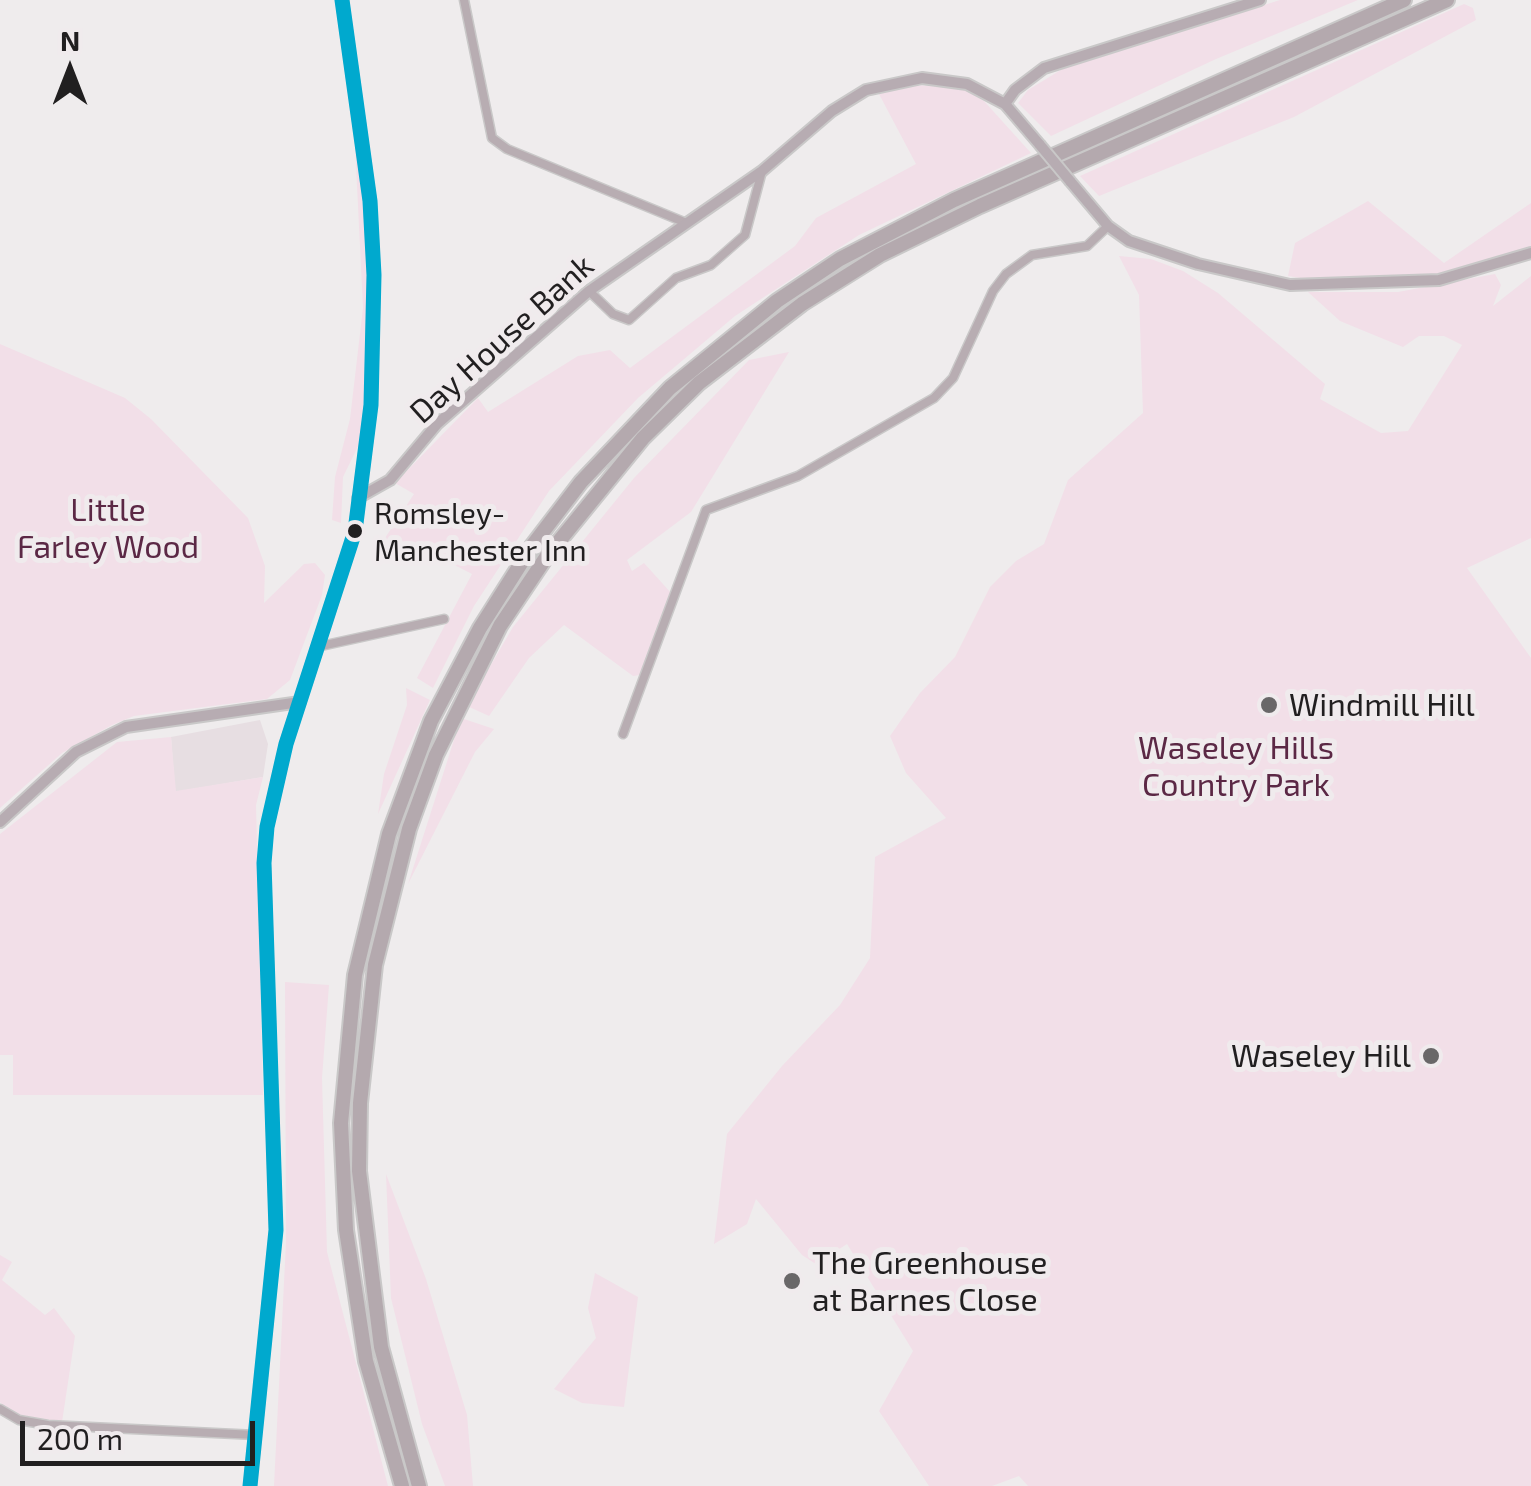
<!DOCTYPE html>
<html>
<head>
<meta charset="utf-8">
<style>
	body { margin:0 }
	#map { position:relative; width:1531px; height:1486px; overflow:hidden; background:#efeced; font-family:"Exo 2",sans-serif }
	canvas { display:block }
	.north { position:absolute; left:20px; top:20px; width:100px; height:100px; -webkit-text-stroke:8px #f0ebed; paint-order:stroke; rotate:0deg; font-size:28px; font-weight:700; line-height:40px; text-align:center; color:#211f20 }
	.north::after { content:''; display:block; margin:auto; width:35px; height:45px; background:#211f20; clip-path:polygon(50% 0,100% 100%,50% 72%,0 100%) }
	.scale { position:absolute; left:20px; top:1421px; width:235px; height:45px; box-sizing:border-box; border:5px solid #211f20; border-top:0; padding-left:12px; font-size:30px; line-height:35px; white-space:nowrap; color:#211f20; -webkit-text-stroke:8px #f0ebed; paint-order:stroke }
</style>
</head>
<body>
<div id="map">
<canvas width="1531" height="1486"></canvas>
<div class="north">N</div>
<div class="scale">200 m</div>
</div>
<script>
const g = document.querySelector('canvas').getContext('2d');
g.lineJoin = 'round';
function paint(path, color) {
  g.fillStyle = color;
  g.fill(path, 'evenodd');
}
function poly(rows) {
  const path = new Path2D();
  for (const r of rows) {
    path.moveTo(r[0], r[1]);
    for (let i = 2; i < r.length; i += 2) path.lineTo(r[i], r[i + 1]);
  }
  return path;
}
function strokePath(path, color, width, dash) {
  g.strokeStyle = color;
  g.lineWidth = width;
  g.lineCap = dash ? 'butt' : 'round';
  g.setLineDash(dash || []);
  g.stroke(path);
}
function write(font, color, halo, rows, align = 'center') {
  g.font = font + ' "Exo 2",sans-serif';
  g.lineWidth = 10;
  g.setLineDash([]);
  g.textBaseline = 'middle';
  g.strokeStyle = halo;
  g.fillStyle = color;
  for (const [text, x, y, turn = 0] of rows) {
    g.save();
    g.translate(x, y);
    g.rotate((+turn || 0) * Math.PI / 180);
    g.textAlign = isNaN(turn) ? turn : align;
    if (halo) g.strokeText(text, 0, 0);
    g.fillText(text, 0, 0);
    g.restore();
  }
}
const built = poly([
	[260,720,268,744,263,777,175,792,171,737]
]);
const green = poly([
	[1280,0,1358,0,1216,59,1051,136,1018,103,1028,90,1064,68],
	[1464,4,1473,8,1476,20,1294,117,1099,196,1080,176],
	[912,85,964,88,984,101,1031,153,859,235,735,316,638,398,549,491,474,606,433,688,417,678,472,574,429,552,421,560,393,544,381,544,414,494,395,483,478,398,488,412,578,356,610,350,630,368,795,246,816,218,916,164,879,94],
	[357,123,370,275,368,368,363,436,343,477,341,523,332,520,335,477,350,419,363,308,354,124],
	[1368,201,1444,263,1531,203,1531,247,1446,275,1325,282,1288,276,1295,243],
	[1119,256,1151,259,1183,271,1218,293,1325,384,1320,399,1381,433,1408,431,1462,345,1444,336,1419,336,1403,347,1340,321,1308,292,1398,292,1495,274,1501,285,1493,306,1531,276,1531,538,1467,568,1531,658,1531,1486,1028,1486,1019,1476,992,1486,929,1486,879,1411,913,1351,847,1244,830,1255,831,1274,802,1255,756,1199,747,1224,714,1244,727,1134,782,1066,840,1005,870,958,875,857,946,818,906,773,890,736,920,693,955,657,990,587,1016,561,1044,544,1068,480,1143,413,1139,295],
	[0,344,125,398,151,419,248,518,265,566,264,603,304,564,315,563,325,575,322,595,290,680,267,699,134,716,112,725,62,753,0,808],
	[789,352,691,512,627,560,632,571,644,563,672,594,640,675,633,676,564,625,529,658,489,716,467,706,513,627,634,478,749,360],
	[406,688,430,700,378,814,384,774,407,705],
	[461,718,494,729,475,752,408,884],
	[171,737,176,791,263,777,256,805,263,1095,13,1095,13,1055,0,1055,0,834,117,742],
	[285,982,329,985,322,1078,327,1252,388,1486,274,1486,286,1242],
	[386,1174,426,1279,467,1415,473,1486,445,1486,422,1424,391,1298],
	[0,1255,12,1262,2,1280,45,1315,54,1308,75,1336,62,1422,9,1413,0,1402],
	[595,1273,638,1297,624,1407,582,1403,554,1389,596,1338,588,1308]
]);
const street = poly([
	[464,0,492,138,507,149,684,222],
	[589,291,613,314,629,320,676,278,711,265,745,235,762,171],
	[321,646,444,619],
	[623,734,706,510,798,476,934,398,953,378,993,291,1006,274,1032,255,1087,246,1108,226],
	[0,1409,19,1420,48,1425,256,1435]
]);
const secondary = poly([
	[1005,104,1015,90,1044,68,1260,0],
	[1070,181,1108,226,1129,241,1198,264,1290,285,1439,280,1531,253],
	[358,498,390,480,437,424,589,291,762,171,832,111,866,90,922,78,967,84,1005,104,1040,145],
	[0,822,76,752,126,727,300,702],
	[250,1486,276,1230,264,863,267,827,286,744,355,531,371,405,374,275,370,201,342,0]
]);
const highway = poly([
	[402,1486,366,1361,346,1230,341,1123,355,975,389,834,431,721,480,628,532,546,581,482,670,388,777,301,840,259,954,200,1404,0],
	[419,1486,381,1347,359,1171,360,1103,375,965,409,829,436,755,500,626,547,556,643,438,699,383,802,304,880,255,980,206,1447,0]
]);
const secondaryBridge = poly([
	[1040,145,1070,181]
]);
const bus1 = poly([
	[250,1486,276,1230,264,863,267,827,286,744,355,531,371,405,374,275,370,201,342,0]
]);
const markers = [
	[355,531,9,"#211f20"],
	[1269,705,10,"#696768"],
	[1431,1056,10,"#696768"],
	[792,1281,10,"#696768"]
];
const busNames = [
	["Romsley-",374,514],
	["Manchester Inn",374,551]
];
const streetNames = [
	["Day House Bank",502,339,-42]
];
const parkNames = [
	["Little",108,510],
	["Farley Wood",108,547],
	["Waseley Hills",1236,748],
	["Country Park",1236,785]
];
const poiNames = [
	["Windmill Hill",1289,705],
	["Waseley Hill",1411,1056,"right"],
	["The Greenhouse",812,1263],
	["at Barnes Close",812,1300]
];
paint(built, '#e7dee2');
paint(green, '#f2dfe8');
strokePath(street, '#c9c8c8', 11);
strokePath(secondary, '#c9c8c8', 14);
strokePath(highway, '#c9c8c8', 18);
strokePath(street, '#b8adb2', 8);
strokePath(secondary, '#b7acb2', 10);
strokePath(highway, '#b4a9ae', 14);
strokePath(secondaryBridge, '#c9c8c8', 14, []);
strokePath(secondaryBridge, '#b7acb2', 10);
strokePath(bus1, '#00a9ce', 15);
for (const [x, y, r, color] of markers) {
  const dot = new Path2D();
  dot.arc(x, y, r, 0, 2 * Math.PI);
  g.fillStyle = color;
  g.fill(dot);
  strokePath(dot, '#f0ebed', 4);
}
write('30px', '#211f20', '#f0ebed', busNames, 'left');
write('32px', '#211f20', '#f0ebed', streetNames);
write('32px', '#5b2845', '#f0ebed', parkNames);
write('32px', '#211f20', '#f0ebed', poiNames, 'left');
</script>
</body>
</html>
